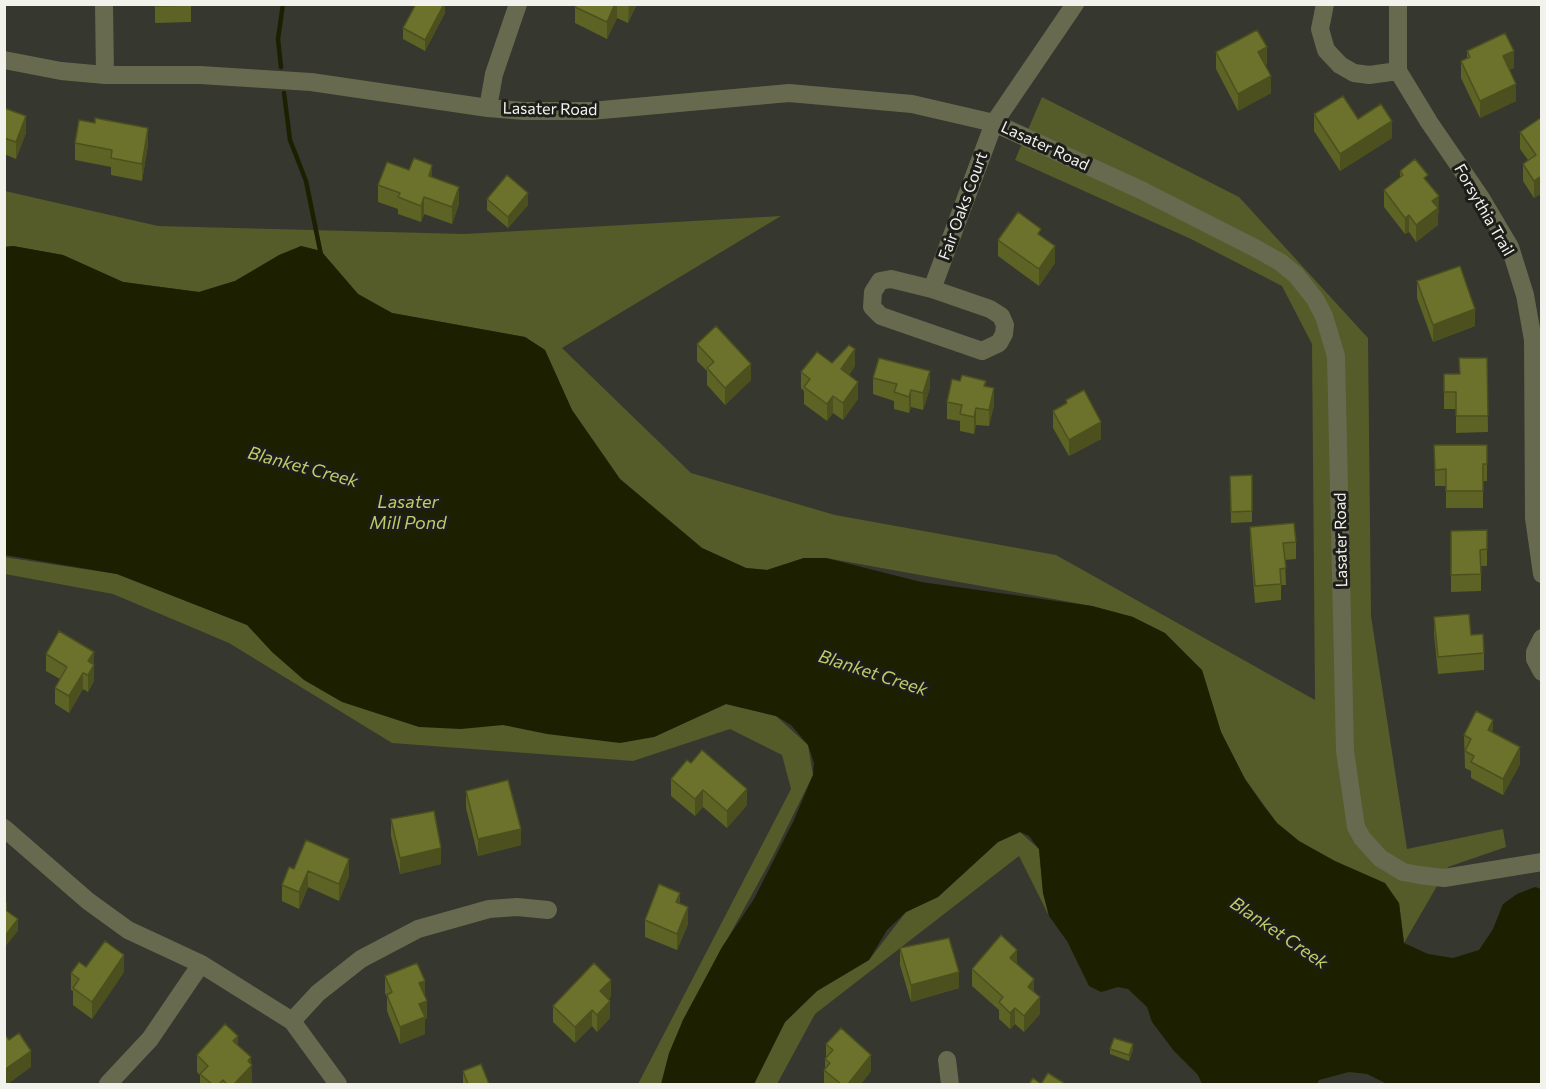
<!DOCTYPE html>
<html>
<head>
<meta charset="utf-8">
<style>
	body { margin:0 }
	#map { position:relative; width:1546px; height:1089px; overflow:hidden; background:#36372e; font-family:Commissioner,sans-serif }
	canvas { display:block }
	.frame { position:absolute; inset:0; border:6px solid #f1f2ec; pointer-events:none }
</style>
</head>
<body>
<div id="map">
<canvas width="1546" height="1089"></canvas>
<div class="frame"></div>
</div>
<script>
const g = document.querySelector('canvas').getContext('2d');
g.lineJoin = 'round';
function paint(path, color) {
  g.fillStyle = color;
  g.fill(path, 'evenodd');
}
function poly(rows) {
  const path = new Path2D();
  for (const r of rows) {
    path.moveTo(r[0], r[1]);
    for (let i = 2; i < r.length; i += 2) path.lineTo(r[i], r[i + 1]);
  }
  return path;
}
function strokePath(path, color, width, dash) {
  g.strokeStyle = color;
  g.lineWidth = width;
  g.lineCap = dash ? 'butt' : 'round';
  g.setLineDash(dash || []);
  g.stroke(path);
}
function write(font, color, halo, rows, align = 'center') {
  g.font = font + ' Commissioner,sans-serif';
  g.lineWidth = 6;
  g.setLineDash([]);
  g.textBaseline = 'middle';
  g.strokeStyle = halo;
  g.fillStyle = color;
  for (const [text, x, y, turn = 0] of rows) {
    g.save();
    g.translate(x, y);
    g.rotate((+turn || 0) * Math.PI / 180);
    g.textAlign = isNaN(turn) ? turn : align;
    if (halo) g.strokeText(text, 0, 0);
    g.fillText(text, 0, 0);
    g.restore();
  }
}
const green = poly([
	[1042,97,1239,197,1368,338,1371,616,1407,849,1503,829,1506,847,1448,867,1404,943,1399,903,1299,841,1277,823,1245,779,1221,732,1202,670,1133,617,1092,606,826,558,804,558,767,570,746,568,702,548,620,479,572,410,545,350,525,337,392,313,358,294,321,251,301,246,235,281,199,292,123,282,63,255,13,246,5,247,5,191,158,226,465,234,781,216,562,348,691,473,835,515,1056,555,1315,700,1312,344,1282,286,1191,239,1015,160],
	[4,557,117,574,503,725,654,737,726,704,776,716,808,745,813,775,773,856,683,1020,666,1084,638,1084,791,789,782,755,730,729,633,761,392,743,229,643,113,594,5,574],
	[1020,832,1039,849,1043,893,1049,916,1019,856,815,1014,777,1084,754,1084,785,1022,817,991,869,960,906,912,938,897,998,842]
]);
const water = poly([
	[13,246,63,255,123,282,199,292,235,281,279,255,301,246,321,251,358,294,392,313,525,337,545,350,572,410,620,479,702,548,746,568,767,570,804,558,826,558,921,582,1092,606,1133,617,1165,633,1202,670,1221,732,1245,779,1263,805,1277,823,1299,841,1335,861,1385,883,1399,903,1404,943,1428,954,1453,958,1479,950,1493,929,1503,904,1517,894,1535,887,1541,889,1541,1084,1387,1084,1367,1074,1349,1072,1319,1080,1317,1084,1202,1084,1198,1075,1174,1051,1152,1022,1147,1007,1128,989,1118,987,1101,992,1089,986,1067,941,1049,916,1043,893,1039,849,1029,836,1020,832,998,842,938,897,906,912,887,930,869,960,817,991,785,1022,754,1084,661,1084,669,1053,683,1020,722,947,754,899,794,820,813,775,814,763,808,745,791,725,776,716,726,704,654,737,620,743,547,734,503,725,461,729,419,727,342,702,304,680,272,652,247,625,117,574,5,555,4,247]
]);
const stream = poly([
	[281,67,278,39,283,4],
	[284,93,290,140,306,181,321,255]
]);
const minor = poly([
	[104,4,105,75],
	[1325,4,1320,29,1326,50,1340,65,1354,73,1369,75,1398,71],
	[1398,4,1398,71,1429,122,1481,198,1510,247,1525,295,1533,340,1534,518,1542,574],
	[4,60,61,71,105,75,200,75,311,82,488,108,524,111,591,111,789,93,912,104,994,123,1141,190,1255,248,1280,262,1296,275,1315,299,1324,316,1336,356,1345,751,1356,827,1362,838,1380,858,1403,872,1419,875,1444,878,1542,862],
	[488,108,494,74,518,4],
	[891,279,932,289,990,309,1001,316,1005,325,1004,334,999,343,982,351,881,316,872,307,873,292,880,281,891,279],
	[932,289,994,123,1075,4],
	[1542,638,1535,652,1535,659,1542,672],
	[4,828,88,901,128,930,201,964,292,1021,338,1084],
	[292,1021,318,993,361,959,418,929,489,909,517,907,548,910],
	[947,1060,950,1084],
	[108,1084,150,1039,201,964]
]);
const wall = poly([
	[155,4,191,4,191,22,155,23],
	[445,4,445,13,425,51,403,39,403,28],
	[576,4,636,4,636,6,628,23,617,18,607,39,575,23,575,7],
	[1467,51,1514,68,1509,70,1516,101,1480,118,1461,78,1461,61,1467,58],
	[1216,52,1267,64,1265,65,1271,93,1238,111,1216,69],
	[4,108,26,133,16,159,4,154],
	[1314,114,1358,119,1392,138,1340,171,1314,131],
	[1542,117,1542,193,1534,198,1523,181,1523,164,1528,160,1520,149,1520,132],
	[75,143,148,145,142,181,111,175,111,167,75,160],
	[409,170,432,177,459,204,452,224,424,214,421,222,398,214,398,209,378,202,378,185],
	[1400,171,1428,182,1439,212,1438,213,1438,225,1416,242,1409,232,1405,234,1384,207,1384,190,1400,178],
	[487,199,528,205,508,228,487,210],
	[998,240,1055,263,1039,286,998,256],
	[1417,281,1475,326,1433,342,1417,298],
	[697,344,751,380,725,405,707,385,707,371,697,361],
	[1487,358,1488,432,1456,433,1456,409,1444,409,1444,374,1459,374],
	[832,363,855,366,849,375,858,399,843,420,833,413,827,421,804,404,804,391,801,388,801,372],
	[873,378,930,388,923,410,911,407,909,413,894,409,894,401,873,394],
	[986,387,994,405,989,426,976,425,974,434,960,431,960,421,947,419,947,402],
	[1066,400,1101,439,1069,456,1053,428,1053,411,1066,404],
	[1434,445,1487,445,1487,481,1483,481,1483,508,1446,508,1446,486,1435,486],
	[1252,475,1252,522,1231,523,1230,476],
	[1250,527,1296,542,1296,559,1285,560,1286,585,1281,585,1281,600,1255,603,1250,543],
	[1487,530,1487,566,1481,566,1481,591,1451,592,1451,531],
	[1434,617,1471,635,1484,653,1484,670,1438,674,1434,634],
	[94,652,94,681,88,692,83,689,69,713,55,704,55,688,60,679,46,671,46,654],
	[1493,733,1520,764,1503,795,1471,778,1471,771,1465,768,1464,735],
	[691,763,747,805,727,828,703,807,695,816,671,796,671,779],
	[466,791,521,845,478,856,466,808],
	[391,819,441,864,400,874,391,836],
	[294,869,349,876,339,901,308,887,299,909,282,901,282,885],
	[680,904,688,924,677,950,645,937,645,920],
	[900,948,959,988,911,1002,900,965],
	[1017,964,1034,992,1040,1014,1024,1032,1015,1024,1010,1029,999,1019,999,1010,972,986,972,969],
	[86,967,124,972,92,1019,73,1005,73,991,71,990,71,973],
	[385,976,425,996,427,1018,425,1019,425,1034,400,1044,387,1011,387,997,385,993],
	[611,996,608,1000,610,1018,597,1032,592,1026,575,1043,553,1022,553,1006],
	[826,1044,871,1071,861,1084,824,1084,824,1070,825,1069,825,1059,826,1058],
	[238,1045,251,1064,252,1082,250,1084,200,1084,200,1075,197,1072,197,1055],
	[1110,1049,1133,1050,1129,1061,1110,1054],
	[463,1071,489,1084,463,1084]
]);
const shadedWall = poly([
	[444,4,445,4,445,13,425,51,425,40],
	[615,4,617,4,617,18,607,39,607,22],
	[629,4,636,4,636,6,628,23],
	[1267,47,1267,64,1258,69,1258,52],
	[1514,51,1514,68,1503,73,1503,56],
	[1271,76,1271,93,1238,111,1238,94],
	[1516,84,1516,101,1480,118,1480,101],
	[26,116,26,133,16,159,16,142],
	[1392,121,1392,138,1340,171,1340,154],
	[148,128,148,145,142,181,142,164],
	[432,165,432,182,429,176],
	[1542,176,1542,193,1534,198,1534,181],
	[459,187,459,204,452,224,452,207],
	[528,193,528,205,508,228,508,217],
	[1439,196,1438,225,1416,242,1416,225,1432,201],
	[424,197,424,214,421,222,421,206],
	[1409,215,1409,232,1405,234,1405,218],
	[1055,246,1055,263,1039,286,1039,269],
	[1475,309,1475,326,1433,342,1433,325],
	[855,349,855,366,841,386,841,369],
	[751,364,751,380,725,405,725,388],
	[930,371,930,388,923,410,923,393],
	[858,382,858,399,843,420,843,403],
	[994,388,994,405,989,426,989,410],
	[911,390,911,407,909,413,909,397],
	[833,396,833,413,827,421,827,404],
	[976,408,976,425,974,434,974,417],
	[1101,422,1101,439,1069,456,1069,440],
	[94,652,94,681,88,692,88,661],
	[83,673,83,689,69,713,69,696],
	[1493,720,1493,737,1488,730],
	[1520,747,1520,764,1503,795,1503,779],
	[747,789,747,805,727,828,727,811],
	[703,790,703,807,695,816,695,799],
	[521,829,521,845,478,856,478,839],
	[441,848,441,864,400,874,400,858],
	[349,859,349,876,339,901,339,884],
	[308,871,308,887,299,909,299,892],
	[680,893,680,910,676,902],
	[7,902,7,913,4,917,4,905],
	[688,907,688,924,677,950,677,934],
	[18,919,18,931,5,947,5,936],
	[1017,950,1017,966,1010,958],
	[124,955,124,972,92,1019,92,1002],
	[959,972,959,988,911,1002,911,985],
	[1034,979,1034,995,1028,987],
	[611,980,611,996,600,1008,600,991],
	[425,981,425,997,419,983],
	[1040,997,1040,1014,1024,1032,1024,1016],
	[427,1001,427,1018,425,1019,425,1034,400,1044,400,1027,419,1004],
	[610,1001,610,1018,597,1032,597,1015],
	[1015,1008,1015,1024,1010,1029,1010,1013],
	[592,1010,592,1026,575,1043,575,1027],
	[238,1036,238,1053,233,1041],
	[1133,1044,1133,1050,1129,1061,1129,1055],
	[31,1051,31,1067,8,1084,4,1084,4,1070],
	[871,1055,871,1071,861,1084,848,1084],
	[251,1057,252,1082,250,1084,234,1084,248,1061]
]);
const building = poly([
	[155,4,191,4,191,5,155,6,155,4],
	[416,4,444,4,425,40,403,28,416,4],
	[576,4,615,4,607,22,575,7,576,4],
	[1257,30,1267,47,1258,52,1271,76,1238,94,1216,52,1257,30],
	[1505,33,1514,51,1503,56,1516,84,1480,101,1461,61,1470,57,1467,51,1505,33],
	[1343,96,1358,119,1381,104,1392,121,1340,154,1314,114,1343,96],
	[4,108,26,116,16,142,4,138,4,108],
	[1542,117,1542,176,1534,181,1523,164,1536,155,1520,132,1542,117],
	[95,118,148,128,142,164,111,158,112,150,75,143,79,120,95,123,95,118],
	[414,158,432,165,429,176,459,187,452,207,424,197,421,206,398,197,400,193,378,185,387,162,409,170,414,158],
	[1415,159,1428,175,1424,178,1439,196,1432,201,1438,208,1416,225,1409,215,1405,218,1384,190,1403,175,1400,171,1415,159],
	[507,175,528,193,508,217,487,199,507,175],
	[1018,212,1041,229,1038,234,1055,246,1039,269,998,240,1018,212],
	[1460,266,1475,309,1433,325,1417,281,1460,266],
	[716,326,751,364,725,388,707,368,714,362,697,344,716,326],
	[849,345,855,349,841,369,858,382,843,403,833,396,827,404,804,387,810,379,801,372,817,352,832,363,849,345],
	[879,358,930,371,923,393,911,390,909,397,894,392,897,384,873,378,879,358],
	[1459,358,1487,358,1488,416,1456,416,1456,392,1444,392,1444,374,1460,374,1459,358],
	[962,375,986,381,984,386,994,388,989,410,976,408,974,417,960,414,962,405,947,402,952,379,960,381,962,375],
	[1084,390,1101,422,1069,440,1053,411,1067,403,1066,400,1084,390],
	[1434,445,1487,445,1487,464,1483,464,1483,491,1446,491,1446,469,1435,470,1434,445],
	[1252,475,1252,511,1231,512,1230,476,1252,475],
	[1294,523,1296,542,1283,543,1286,568,1280,569,1281,584,1255,586,1250,527,1294,523],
	[1487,530,1487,549,1480,550,1481,574,1451,575,1451,531,1487,530],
	[1469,614,1471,635,1483,634,1484,653,1438,657,1434,617,1469,614],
	[59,631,94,652,88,661,94,665,88,675,83,673,69,696,55,688,67,667,46,654,59,631],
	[1476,711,1493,720,1488,730,1520,747,1503,779,1471,762,1474,756,1465,751,1471,739,1464,735,1476,711],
	[702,750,747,789,727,811,703,790,695,799,671,779,687,760,691,763,702,750],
	[508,780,521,829,478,839,466,791,508,780],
	[434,811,441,848,400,858,391,819,434,811],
	[306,840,349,859,339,884,308,871,299,892,282,885,289,867,294,869,306,840],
	[659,884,680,893,676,902,688,907,677,934,645,920,659,884],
	[4,909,18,919,5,936,4,936,4,909],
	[1001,935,1017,950,1010,958,1034,979,1028,987,1040,997,1024,1016,1015,1008,1010,1013,999,1002,1003,997,972,969,1001,935],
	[949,938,959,972,911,985,900,948,949,938],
	[105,941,124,955,92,1002,73,988,79,979,71,973,79,962,86,967,105,941],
	[417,963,425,981,419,983,427,1001,419,1004,425,1017,400,1027,387,995,392,992,385,976,417,963],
	[594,963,611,980,600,991,610,1001,597,1015,592,1010,575,1027,553,1006,594,963],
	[225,1024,238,1036,233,1041,251,1057,248,1061,252,1065,234,1084,227,1084,223,1080,219,1084,212,1084,200,1074,208,1066,197,1055,225,1024],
	[841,1028,871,1055,848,1084,841,1084,824,1070,830,1063,825,1059,833,1050,826,1044,841,1028],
	[19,1033,31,1051,4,1070,4,1037,6,1036,9,1040,19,1033],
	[1114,1038,1133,1044,1129,1055,1110,1049,1114,1038],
	[481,1064,489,1084,468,1084,463,1071,481,1064],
	[1048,1073,1064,1083,1063,1084,1029,1084,1033,1078,1041,1084,1048,1073]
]);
const streetNames = [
	["Lasater Road",550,109,1],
	["Lasater Road",1045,146,25],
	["Fair Oaks Court",963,206,-70],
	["Forsythia Trail",1484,210,60],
	["Lasater Road",1341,540,-91]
];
const waterNames = [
	["Blanket Creek",303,467,15],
	["Lasater",408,502],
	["Mill Pond",408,523],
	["Blanket Creek",873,673,18],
	["Blanket Creek",1279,933,34]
];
paint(green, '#565b2a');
paint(water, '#1d2000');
strokePath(stream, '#1d2000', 4.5);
strokePath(minor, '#676a4e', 18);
paint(wall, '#5d6225');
paint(shadedWall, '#4c501e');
paint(building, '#6c722b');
strokePath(building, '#4c501e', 1.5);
write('16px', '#f1f2ec', '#1d1e1a', streetNames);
write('italic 18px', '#c1cb68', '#1d1e1a', waterNames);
</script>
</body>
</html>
